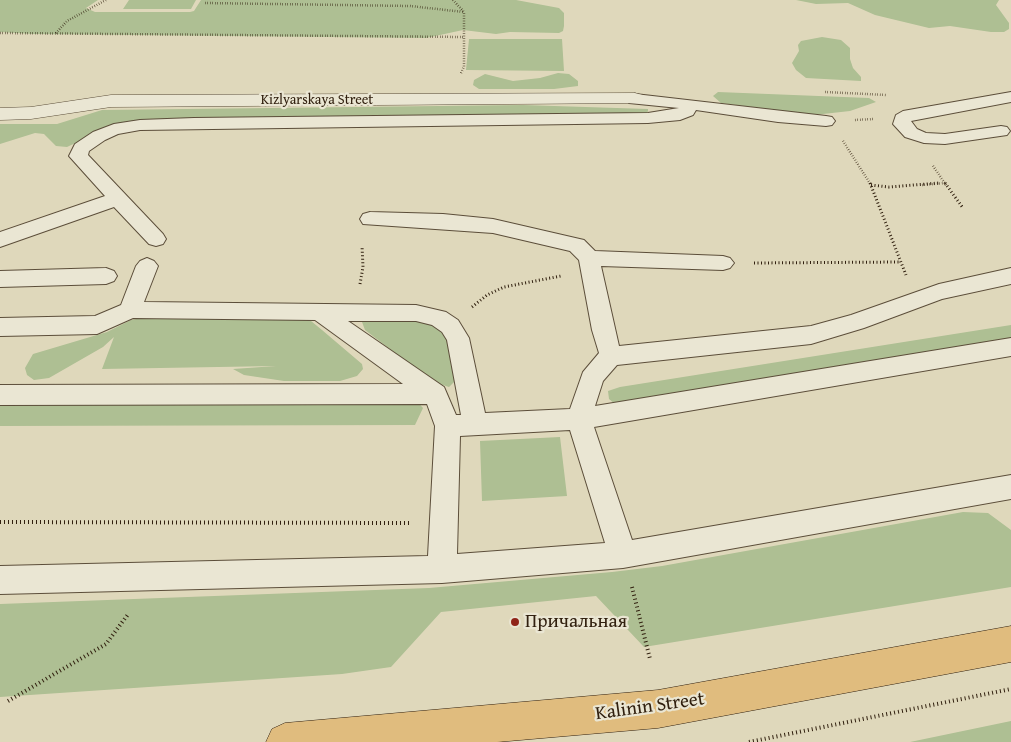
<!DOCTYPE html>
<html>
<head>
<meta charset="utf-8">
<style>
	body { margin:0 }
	canvas { display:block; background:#dfd8bb }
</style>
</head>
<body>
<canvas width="1011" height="742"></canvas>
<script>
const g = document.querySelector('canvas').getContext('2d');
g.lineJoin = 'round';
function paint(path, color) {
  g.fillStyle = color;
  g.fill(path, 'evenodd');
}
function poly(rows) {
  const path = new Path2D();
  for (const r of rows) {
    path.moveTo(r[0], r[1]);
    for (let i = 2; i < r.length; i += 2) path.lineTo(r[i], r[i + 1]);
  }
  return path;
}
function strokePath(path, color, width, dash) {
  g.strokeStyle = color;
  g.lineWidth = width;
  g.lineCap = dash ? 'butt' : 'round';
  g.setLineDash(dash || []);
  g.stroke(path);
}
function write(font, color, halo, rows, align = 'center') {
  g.font = font + ' "Gentium Book Plus",serif';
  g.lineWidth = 4.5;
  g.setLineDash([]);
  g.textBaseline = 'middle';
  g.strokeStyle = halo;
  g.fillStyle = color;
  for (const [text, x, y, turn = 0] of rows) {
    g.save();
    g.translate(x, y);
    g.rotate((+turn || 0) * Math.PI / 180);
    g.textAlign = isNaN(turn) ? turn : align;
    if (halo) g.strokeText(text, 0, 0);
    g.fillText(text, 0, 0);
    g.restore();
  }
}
const green = poly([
	[0,0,98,0,86,8,95,12,190,12,194,11,201,0,516,0,559,8,564,13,564,26,563,31,559,33,510,32,496,34,463,30,426,38,33,34,0,32],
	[129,0,196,0,191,9,123,9],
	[796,0,999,0,996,5,1009,23,1009,29,1004,32,991,32,950,26,929,28,875,15,848,3,816,4],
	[822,37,841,40,850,48,850,59,853,68,861,77,861,81,806,78,796,70,792,63,799,51,798,45,801,41],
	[469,39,562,39,564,71,466,70],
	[558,73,569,74,578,81,578,86,554,89,479,89,473,85,474,80,485,74,513,81,540,78],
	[718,92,869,98,876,102,850,111,814,115,721,103,713,96],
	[523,105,648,109,648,111,647,113,111,126,67,147,56,146,44,134,35,133,0,144,0,124,57,124,102,110],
	[152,316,299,318,311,321,322,330,362,364,363,369,357,376,340,381,284,381,244,375,233,369,276,366,102,369,114,337,103,347,49,378,34,380,27,375,25,368,33,354,107,332,131,320],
	[372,317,411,319,429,323,443,329,451,342,458,378,449,387,433,382,365,330,362,322],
	[1011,325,1011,341,615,404,609,399,608,391,620,387],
	[413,397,423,408,415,425,0,426,0,402],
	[560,437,567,496,482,501,480,441],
	[963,512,988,513,1011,530,1011,587,644,647,596,596,441,612,391,667,342,674,0,697,0,604,429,588,612,572,662,566],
	[1011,721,1011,742,910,742]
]);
const pathFar2 = poly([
	[453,0,464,12,464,67,461,73],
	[205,3,410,6,464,12],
	[0,33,465,37],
	[56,33,67,21,106,0],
	[825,92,886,95],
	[855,120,873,119],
	[843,141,871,185],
	[933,166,946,185],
	[922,185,945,183]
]);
const pathFar1 = poly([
	[870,183,906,275],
	[945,183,963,208],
	[871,185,889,187,939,183],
	[754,263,901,262],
	[360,284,363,267,362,246],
	[472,307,487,295,504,287,561,276]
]);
const path = poly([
	[0,522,409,523],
	[632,587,650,659],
	[8,701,106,644,129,613],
	[749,742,1011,689]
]);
const lane = poly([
	[1011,92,1011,102,911,121,917,129,926,133,945,134,1001,126,1007,127,1010,131,1007,135,945,144,924,143,905,137,893,124,896,115,903,111,1011,92],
	[635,94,826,116,832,117,835,121,832,125,826,126,778,122,696,110,693,115,680,120,648,123,140,130,118,134,105,140,89,151,88,155,163,234,166,239,163,244,156,246,149,244,114,207,0,247,0,232,105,196,69,156,75,144,93,132,114,124,140,120,194,118,648,113,679,108,629,103,626,99,629,95,635,94],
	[370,212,443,214,493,219,584,240,595,251,723,256,730,258,734,263,730,268,723,270,601,266,619,346,811,326,851,315,939,284,1011,268,1011,284,942,299,864,328,811,344,617,365,603,381,595,406,1011,338,1011,356,594,427,632,540,1011,475,1011,499,623,568,442,583,0,594,0,566,428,556,435,426,427,404,0,405,0,385,403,384,315,320,133,318,97,334,0,336,0,318,95,316,121,305,136,266,140,261,147,258,154,261,158,266,144,302,416,305,446,312,458,320,469,338,485,413,570,409,583,372,599,353,592,330,579,260,570,251,493,233,363,224,360,219,363,214,370,212],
	[348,321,416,321,432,325,442,332,447,340,461,415,456,415,444,387,348,321],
	[570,430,605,543,457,554,460,436,570,430],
	[106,268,114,271,117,276,114,281,106,284,0,287,0,271,106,268]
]);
const street = poly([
	[635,93,642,95,645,99,642,103,111,107,31,119,0,120,0,108,31,107,111,95,635,93]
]);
const primary = poly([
	[1011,626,1011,662,658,728,497,742,266,742,272,729,285,723,658,690,1011,626]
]);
const markers = [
	[515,622,5,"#8f2418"]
];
const farStreetnames = [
	["Kizlyarskaya Street",317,100]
];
const nearPoinames = [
	["Причальная",525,622]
];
const nearStreetnames = [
	["Kalinin Street",650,707,-8]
];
paint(green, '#aebf93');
strokePath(lane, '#5c4e3a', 2);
strokePath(street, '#5c4e3a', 1);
strokePath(primary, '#31200f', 1);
strokePath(pathFar2, '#31200f', 2.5, [0.5, 2]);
strokePath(pathFar1, '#31200f', 3, [1, 2.5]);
strokePath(path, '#31200f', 4, [1, 3]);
paint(lane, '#eae6d3');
paint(street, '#eae6d3');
paint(primary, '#e0bc7e');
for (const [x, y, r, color] of markers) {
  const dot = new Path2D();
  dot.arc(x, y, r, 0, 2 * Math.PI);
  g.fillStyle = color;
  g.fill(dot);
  strokePath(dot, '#eae6d3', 2);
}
write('14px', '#31200f', '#eae6d3', farStreetnames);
write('19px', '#31200f', '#eae6d3', nearPoinames, 'left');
write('19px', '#31200f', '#eae6d3', nearStreetnames);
</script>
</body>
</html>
